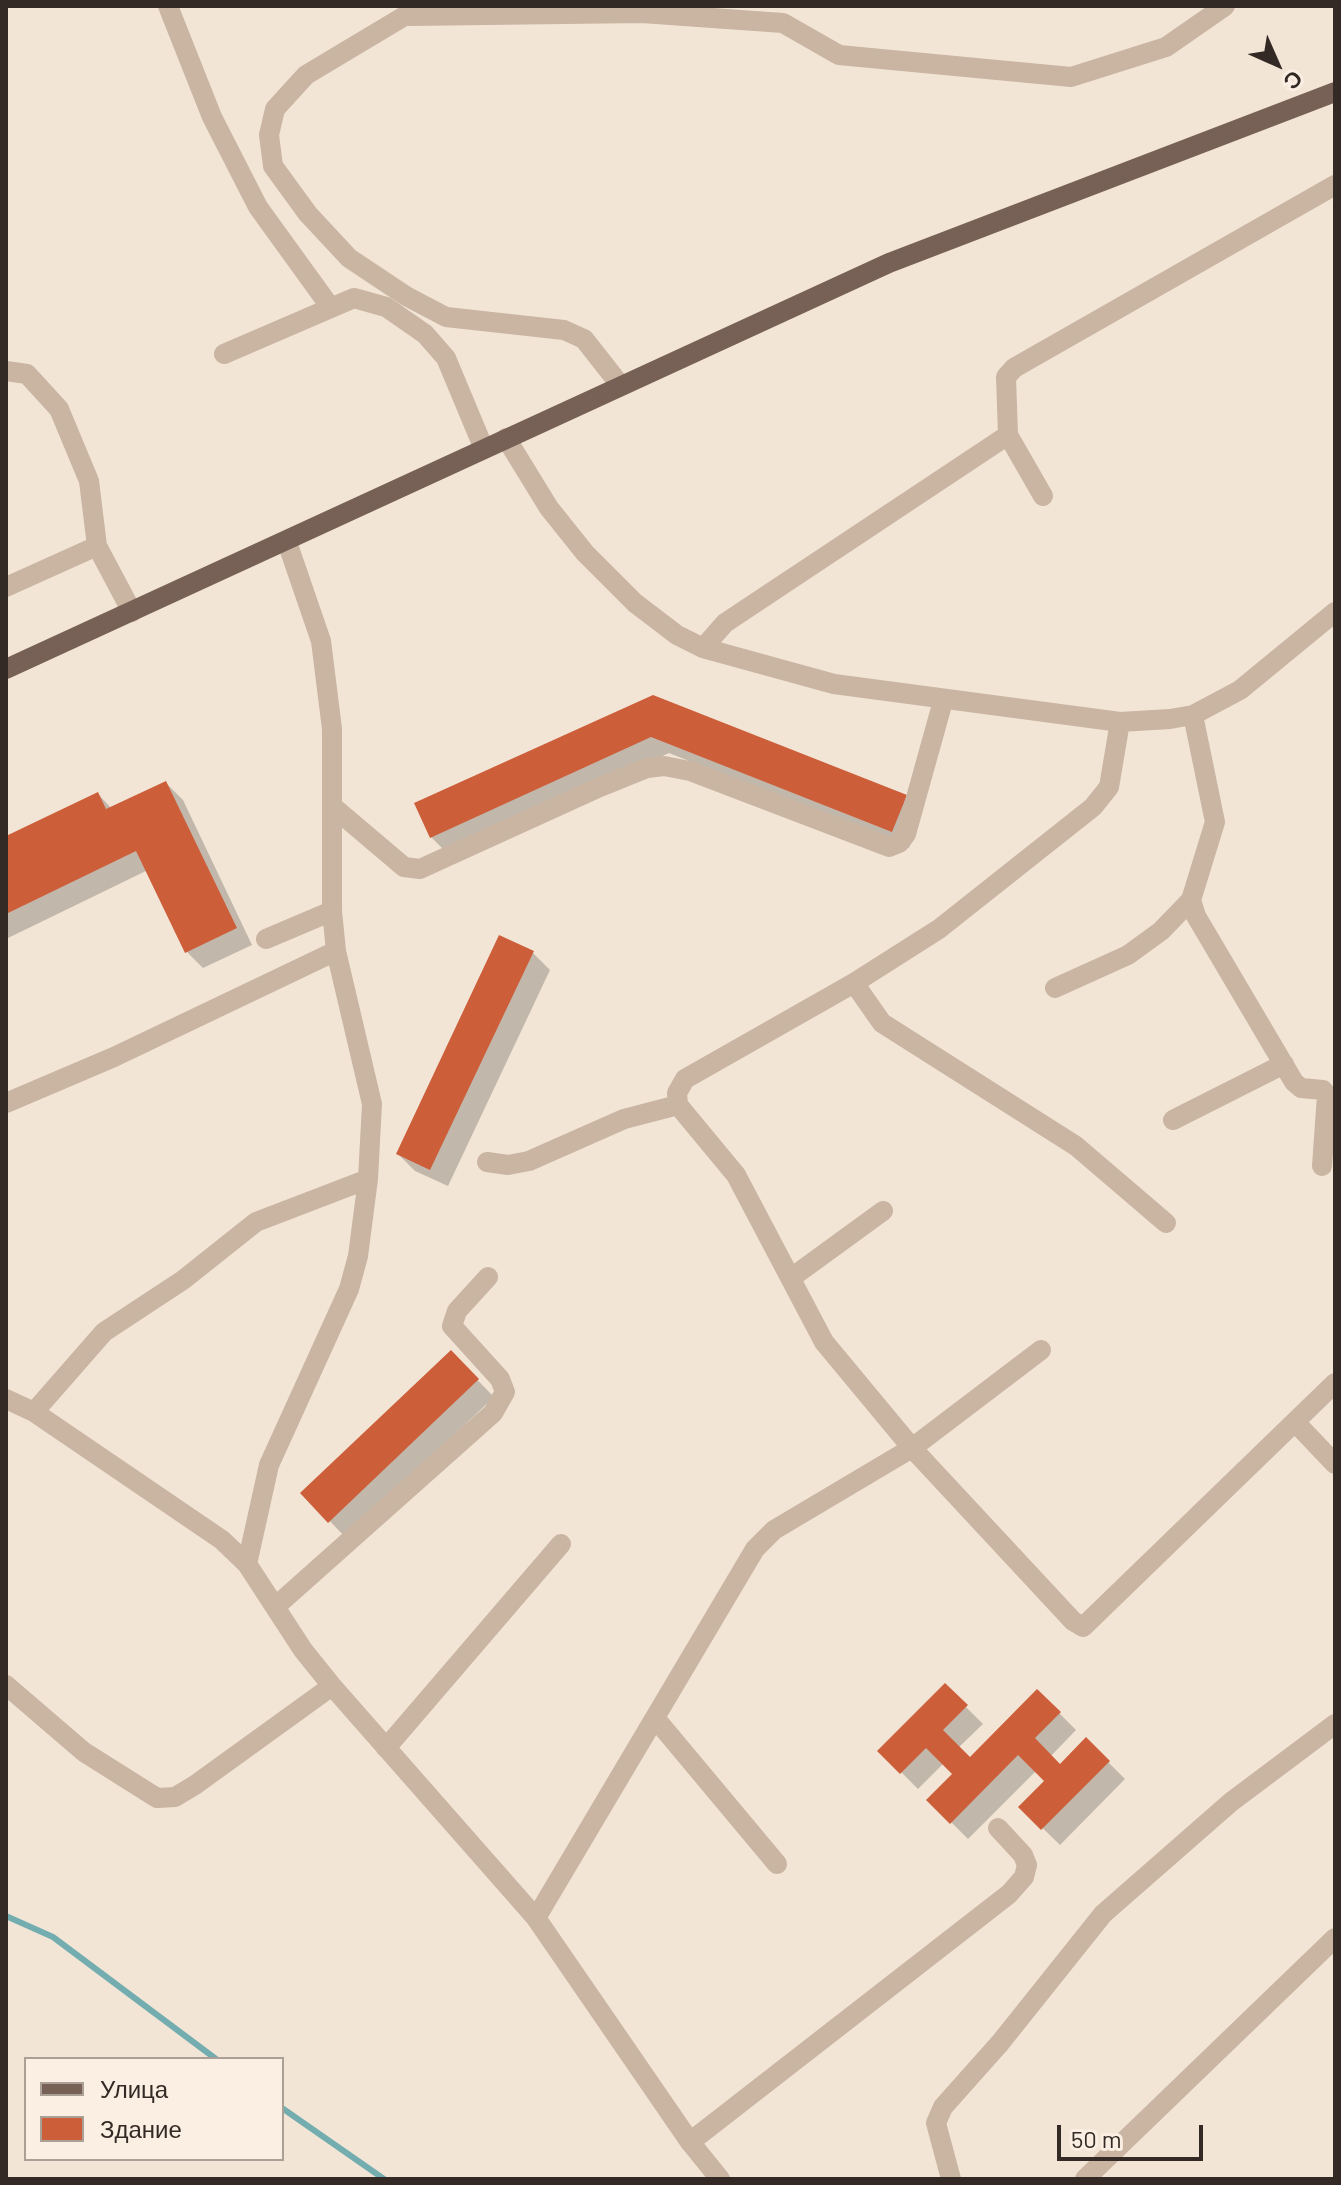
<!DOCTYPE html>
<html>
<head>
<meta charset="utf-8">
<style>
	body { margin:0 }
	#map { position:relative; width:1341px; height:2185px; overflow:hidden; background:#f2e5d6; font-family:Barlow,sans-serif }
	canvas { display:block }
	.frame { position:absolute; inset:0; border:8px solid #342a25; pointer-events:none }
	.legend { position:absolute; left:24px; top:2057px; width:260px; height:104px; box-sizing:border-box; background:#faefe2; border:2px solid #aba096; margin:0; padding:10px 14px; list-style:none; font-size:24px; color:#342a25 }
	.legend li { display:flex; align-items:center; gap:16px; height:40px }
	.legend b { width:40px; border:2px solid #aba096 }
	.north { position:absolute; left:1237px; top:24px; width:80px; height:80px; -webkit-text-stroke:6px #faefe2; paint-order:stroke; rotate:135deg; font-size:22px; font-weight:700; line-height:32px; text-align:center; color:#342a25 }
	.north::after { content:''; display:block; margin:auto; width:28px; height:36px; background:#342a25; clip-path:polygon(50% 0,100% 100%,50% 72%,0 100%) }
	.scale { position:absolute; left:1057px; top:2125px; width:146px; height:36px; box-sizing:border-box; border:4px solid #342a25; border-top:0; padding-left:10px; font-size:24px; line-height:28px; white-space:nowrap; color:#342a25; -webkit-text-stroke:6px #faefe2; paint-order:stroke }
</style>
</head>
<body>
<div id="map">
<canvas width="1341" height="2185"></canvas>
<div class="frame"></div>
<ul class="legend">
<li><b style="height:10px;background:#776055"></b>Улица</li>
<li><b style="height:22px;background:#cc5e3a"></b>Здание</li>
</ul>
<div class="north">С</div>
<div class="scale">50 m</div>
</div>
<script>
const g = document.querySelector('canvas').getContext('2d');
g.lineJoin = 'round';
function paint(path, color) {
  g.fillStyle = color;
  g.fill(path, 'evenodd');
}
function poly(rows) {
  const path = new Path2D();
  for (const r of rows) {
    path.moveTo(r[0], r[1]);
    for (let i = 2; i < r.length; i += 2) path.lineTo(r[i], r[i + 1]);
  }
  return path;
}
function strokePath(path, color, width, dash) {
  g.strokeStyle = color;
  g.lineWidth = width;
  g.lineCap = dash ? 'butt' : 'round';
  g.setLineDash(dash || []);
  g.stroke(path);
}
const shadow = poly([
	[653,697,905,796,922,813,909,848,669,753,448,854,431,837],
	[166,783,183,800,252,945,203,968,186,951,148,870,6,939,6,838,98,794,112,809],
	[533,953,550,970,448,1186,415,1171,398,1154],
	[451,1353,494,1397,346,1538,303,1493],
	[945,1686,983,1724,958,1748,970,1760,1037,1691,1076,1730,1050,1757,1060,1767,1086,1740,1125,1779,1060,1845,1021,1807,1047,1781,1036,1771,968,1839,929,1800,955,1774,944,1763,918,1789,880,1751]
]);
const stream = poly([
	[6,1916,53,1937,216,2059],
	[282,2108,384,2179]
]);
const building = poly([
	[653,695,907,795,892,832,651,737,430,838,414,803],
	[166,781,237,928,185,953,136,851,6,914,6,836,98,792,106,809],
	[499,935,534,951,430,1170,396,1154],
	[451,1350,479,1379,328,1523,300,1493],
	[945,1683,968,1705,943,1730,970,1757,1037,1689,1061,1712,1035,1738,1060,1764,1086,1737,1110,1761,1041,1830,1018,1807,1044,1781,1018,1755,950,1824,926,1800,952,1774,926,1748,900,1774,877,1751]
]);
const minor = poly([
	[168,6,212,117,258,207,331,308],
	[418,8,306,75,275,109,269,135,273,166,308,214,349,258,406,296,446,317,564,330,584,339,621,386],
	[409,16,642,13,783,23,839,55,1071,77,1166,47,1225,6],
	[224,354,354,298,386,307,425,334,446,358,484,449],
	[6,371,27,374,59,409,89,481,97,546,132,612],
	[506,438,549,508,585,553,635,603,677,635,703,648,834,684,1120,722,1170,719,1193,715,1240,690,1335,612],
	[1043,496,1008,435,1006,377,1014,368,1335,185],
	[6,587,97,546],
	[703,648,725,623,1008,435],
	[1193,715,1215,822,1191,900,1196,916,1294,1082,1301,1088,1323,1090,1327,1095,1322,1166],
	[1120,722,1109,787,1093,807,939,929,854,983,685,1079,677,1093,678,1105,736,1175,824,1342,912,1448,1073,1621,1083,1627,1335,1383],
	[332,806,404,867,420,869,600,787,647,768,664,766,690,771,889,847,899,843,906,834,943,701],
	[266,939,332,911],
	[854,983,882,1023,1076,1146,1166,1223],
	[1055,988,1128,955,1161,931,1191,900],
	[6,1103,114,1057,336,951],
	[1173,1120,1284,1064],
	[487,1162,508,1165,529,1161,624,1119,678,1105],
	[791,1278,883,1211],
	[6,1399,34,1412,222,1540,247,1564,303,1650,332,1686,536,1918,690,2142,720,2179],
	[34,1412,104,1332,183,1280,256,1222,368,1179],
	[1296,1423,1335,1464],
	[247,1564,269,1465,349,1289,358,1256,368,1179,372,1104,336,951,332,911,332,729,321,641,287,542],
	[275,1607,493,1413,505,1392,500,1379,452,1326,457,1311,488,1277],
	[6,1685,84,1752,157,1798,175,1797,195,1785,332,1686],
	[655,1718,777,1864],
	[386,1748,561,1544],
	[536,1918,755,1549,774,1530,912,1448,1041,1350],
	[690,2142,1009,1894,1024,1877,1027,1865,1023,1855,998,1828],
	[951,2179,936,2123,943,2107,1000,2043,1103,1914,1231,1802,1335,1724],
	[1085,2179,1335,1938]
]);
const major = poly([
	[6,669,889,263,1335,92]
]);
paint(shadow, '#0003');
strokePath(stream, '#74adb0', 6);
paint(building, '#cc5e3a');
strokePath(minor, '#cab4a2', 20);
strokePath(major, '#776055', 20);
</script>
</body>
</html>
